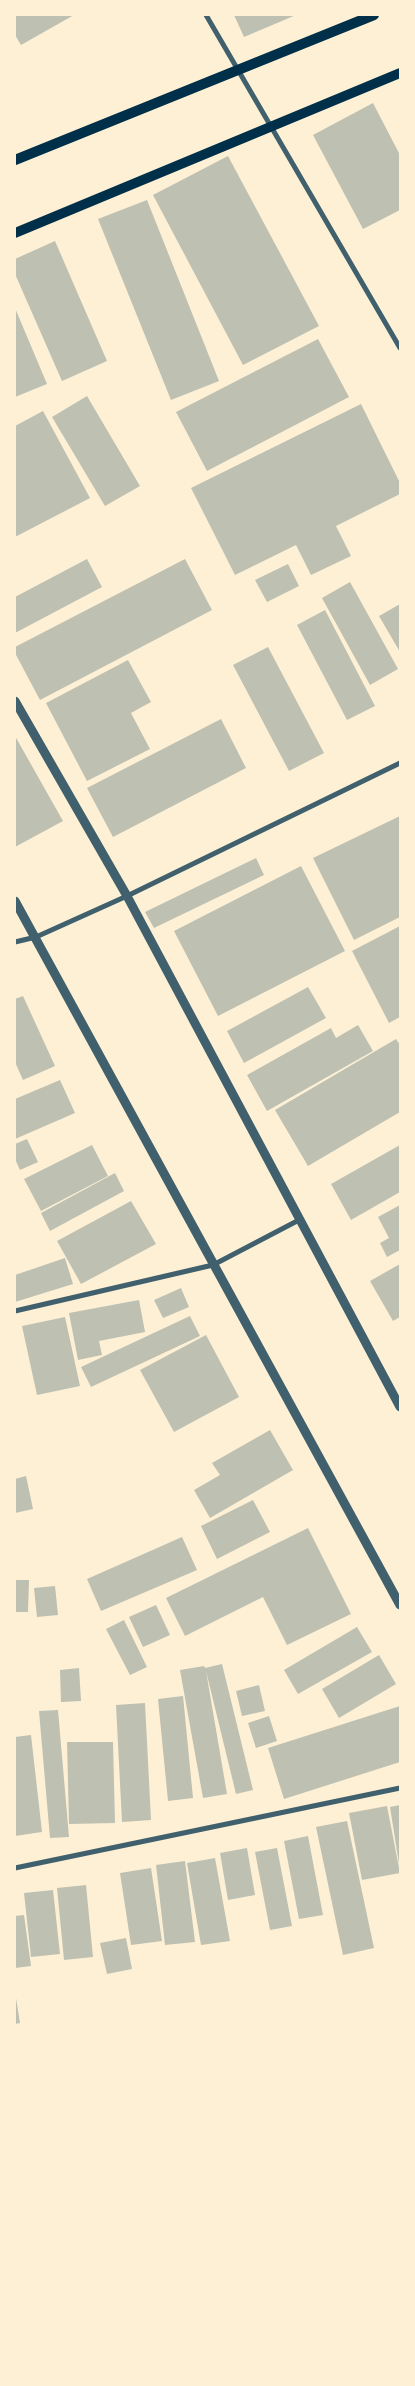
<!DOCTYPE html>
<html>
<head>
<meta charset="utf-8">
<style>
	body { margin:0 }
	#map { position:relative; width:415px; height:2386px; overflow:hidden; background:#fdf0d5; font-family:"Space Grotesk",sans-serif }
	canvas { display:block }
	.frame { position:absolute; inset:0; border:16px solid #fdf0d5; pointer-events:none }
</style>
</head>
<body>
<div id="map">
<canvas width="415" height="2386"></canvas>
<div class="frame"></div>
</div>
<script>
const g = document.querySelector('canvas').getContext('2d');
g.lineJoin = 'round';
function paint(path, color) {
  g.fillStyle = color;
  g.fill(path, 'evenodd');
}
function poly(rows) {
  const path = new Path2D();
  for (const r of rows) {
    path.moveTo(r[0], r[1]);
    for (let i = 2; i < r.length; i += 2) path.lineTo(r[i], r[i + 1]);
  }
  return path;
}
function strokePath(path, color, width, dash) {
  g.strokeStyle = color;
  g.lineWidth = width;
  g.lineCap = dash ? 'butt' : 'round';
  g.setLineDash(dash || []);
  g.stroke(path);
}
const building = poly([
	[15,15,74,15,21,45,15,35],
	[234,15,296,15,244,37],
	[373,103,400,155,400,210,363,229,313,135],
	[228,156,319,326,243,365,153,195],
	[147,200,219,381,171,400,98,219],
	[55,241,107,361,62,381,15,274,15,259],
	[15,308,47,384,15,397],
	[318,339,349,397,207,471,176,412],
	[87,396,140,486,105,506,52,417],
	[361,404,400,483,400,494,336,526,351,556,311,575,296,545,235,575,191,488],
	[43,411,90,498,15,537,15,426],
	[87,559,102,587,15,633,15,597],
	[185,559,212,610,40,700,15,653,15,647],
	[288,564,299,586,267,602,255,580],
	[350,582,398,669,370,685,322,598],
	[400,604,400,652,379,616],
	[325,610,375,706,347,720,297,625],
	[268,647,324,753,289,771,233,665],
	[128,660,151,702,131,713,150,749,87,781,46,703],
	[221,719,246,768,113,837,87,788],
	[15,736,63,821,15,847],
	[400,816,400,917,354,940,313,858],
	[256,858,264,875,154,928,145,912],
	[301,866,345,951,218,1016,174,931],
	[400,926,400,1017,389,1023,352,951],
	[308,987,326,1018,244,1063,227,1031],
	[23,996,55,1066,23,1080,15,1062,15,999],
	[358,1025,373,1051,267,1111,247,1075,331,1028,336,1038],
	[396,1039,400,1045,400,1112,308,1166,275,1110],
	[60,1080,75,1113,15,1139,15,1099],
	[27,1139,38,1162,20,1170,15,1159,15,1144],
	[92,1145,108,1176,41,1211,24,1179],
	[400,1145,400,1192,351,1220,331,1184],
	[115,1173,124,1191,50,1231,41,1213],
	[131,1201,156,1244,81,1284,57,1241],
	[400,1205,400,1250,387,1257,380,1243,389,1238,378,1217],
	[65,1258,73,1284,15,1302,15,1275],
	[400,1264,400,1317,393,1321,370,1281],
	[181,1288,189,1307,163,1318,154,1300],
	[139,1300,145,1332,99,1341,102,1355,78,1360,69,1313],
	[190,1316,200,1336,91,1387,81,1367],
	[65,1317,80,1386,37,1395,22,1326],
	[206,1335,239,1397,174,1432,140,1370],
	[270,1430,293,1470,210,1518,194,1490,220,1475,212,1463],
	[26,1476,33,1509,15,1513,15,1479],
	[253,1500,270,1532,217,1559,201,1526],
	[308,1528,351,1614,287,1645,263,1597,185,1636,166,1598],
	[182,1537,197,1570,101,1611,87,1579],
	[15,1580,29,1580,28,1612,15,1612],
	[55,1586,58,1615,37,1617,34,1588],
	[156,1605,170,1635,143,1647,129,1617],
	[124,1620,147,1667,130,1675,106,1629],
	[357,1627,372,1652,298,1694,284,1670],
	[379,1655,396,1684,339,1718,322,1689],
	[222,1664,253,1790,236,1794,206,1671,227,1794,203,1798,180,1670,204,1666,205,1668],
	[79,1668,81,1701,61,1702,60,1670],
	[259,1685,265,1711,242,1716,236,1691],
	[183,1696,193,1798,168,1801,158,1699],
	[145,1703,151,1820,122,1822,116,1705],
	[400,1706,400,1762,284,1799,268,1748],
	[58,1710,69,1837,50,1838,39,1711],
	[269,1716,277,1741,256,1748,248,1723],
	[31,1735,42,1832,15,1836,15,1737],
	[67,1742,113,1742,115,1823,69,1824],
	[400,1805,400,1864,399,1864,390,1807],
	[387,1806,400,1873,362,1880,349,1813],
	[347,1821,374,1948,343,1955,316,1827],
	[308,1836,323,1915,299,1919,284,1841],
	[247,1848,255,1895,228,1900,220,1853],
	[277,1848,292,1926,270,1930,255,1852],
	[215,1858,230,1941,201,1945,187,1863],
	[185,1861,195,1942,165,1945,156,1865],
	[151,1868,162,1941,131,1945,120,1873],
	[86,1885,93,1957,64,1960,57,1888],
	[53,1890,60,1954,31,1957,24,1893],
	[24,1915,31,1966,15,1968,15,1916],
	[126,1938,132,1969,107,1974,100,1943],
	[15,1992,20,2023,15,2024]
]);
const minor = poly([
	[206,15,400,348],
	[15,942,36,937,127,896,400,763],
	[15,1311,213,1265,299,1220],
	[15,1868,400,1788]
]);
const tertiary = poly([
	[15,701,127,896,400,1407],
	[15,901,400,1605]
]);
const secondary = poly([
	[15,160,374,15],
	[15,233,400,73]
]);
paint(building, '#bec0b2');
strokePath(minor, '#3f606c', 5);
strokePath(tertiary, '#3f606c', 9);
strokePath(secondary, '#003049', 10);
</script>
</body>
</html>
